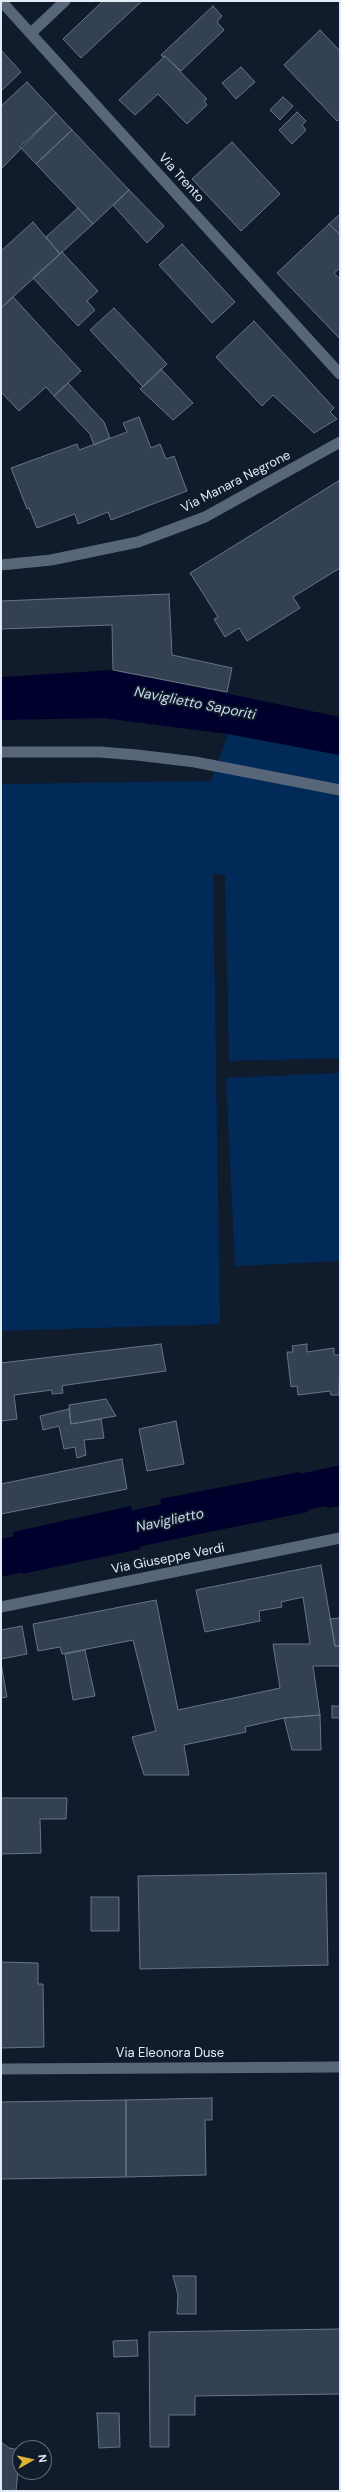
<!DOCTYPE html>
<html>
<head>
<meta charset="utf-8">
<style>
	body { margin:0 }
	#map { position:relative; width:341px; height:2492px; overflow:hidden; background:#101b2b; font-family:"DM Sans",sans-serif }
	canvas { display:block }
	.frame { position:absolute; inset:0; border:2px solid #e3ebf6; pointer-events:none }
	.north { position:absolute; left:12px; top:2440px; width:40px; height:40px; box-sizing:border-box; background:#101b2b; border:1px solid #646e7c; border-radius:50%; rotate:82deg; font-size:11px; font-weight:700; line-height:16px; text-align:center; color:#e3ebf6 }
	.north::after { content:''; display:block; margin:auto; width:14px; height:18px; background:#dab333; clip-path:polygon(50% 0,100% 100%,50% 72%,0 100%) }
</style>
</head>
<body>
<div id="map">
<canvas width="341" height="2492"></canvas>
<div class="frame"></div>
<div class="north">N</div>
</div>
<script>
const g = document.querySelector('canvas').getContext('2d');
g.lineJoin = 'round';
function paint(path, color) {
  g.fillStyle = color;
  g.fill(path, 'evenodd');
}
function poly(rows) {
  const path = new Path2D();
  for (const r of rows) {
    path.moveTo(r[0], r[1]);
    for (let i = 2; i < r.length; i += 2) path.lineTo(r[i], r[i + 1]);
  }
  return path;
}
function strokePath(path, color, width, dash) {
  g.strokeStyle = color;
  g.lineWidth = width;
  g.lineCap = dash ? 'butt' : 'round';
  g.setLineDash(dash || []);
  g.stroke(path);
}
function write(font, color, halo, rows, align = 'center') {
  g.font = font + ' "DM Sans",sans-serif';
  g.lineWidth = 3.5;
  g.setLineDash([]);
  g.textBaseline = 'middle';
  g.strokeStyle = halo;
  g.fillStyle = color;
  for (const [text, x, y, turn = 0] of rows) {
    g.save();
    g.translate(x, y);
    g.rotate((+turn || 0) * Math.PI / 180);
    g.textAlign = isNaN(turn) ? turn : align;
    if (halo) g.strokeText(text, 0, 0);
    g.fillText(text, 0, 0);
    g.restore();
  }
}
const green = poly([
	[228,734,340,755,340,1058,229,1061,225,876,213,873,220,1324,1,1331,1,784,211,781],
	[340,1073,340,1261,235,1266,226,1078]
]);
const water = poly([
	[113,670,340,717,340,755,228,734,103,718,1,720,1,677],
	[340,1471,340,1506,327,1508,321,1475],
	[300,1472,308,1512,169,1540,160,1499],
	[131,1506,140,1549,22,1574,13,1532]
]);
const canal = poly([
	[1,1558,340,1484]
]);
const building = poly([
	[103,1,142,1,81,58,63,39,103,1],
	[213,6,222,16,217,22,224,30,181,71,165,56,163,57,161,55,213,6],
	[320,30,340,51,340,119,337,121,284,65,320,30],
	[1,50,21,72,1,91,1,50],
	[165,56,207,99,204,101,207,105,187,124,158,94,135,115,119,100,165,56],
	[241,67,255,82,236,99,222,83,241,67],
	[27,82,56,113,1,169,1,106,27,82],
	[283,97,293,106,280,120,270,110,283,97],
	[297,112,306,121,302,125,306,130,292,144,279,130,297,112],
	[56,113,72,130,36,164,20,147,56,113],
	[72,130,129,190,93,224,36,164,72,130],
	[232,142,280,194,241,231,192,179,232,142],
	[129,190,164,226,147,243,113,205,129,190],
	[78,208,93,224,60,254,46,237,78,208],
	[340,214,340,235,329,224,340,214],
	[33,222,60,254,1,308,1,251,33,222],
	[329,224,340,235,340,268,334,273,340,279,340,339,277,273,329,224],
	[182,244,235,302,212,323,159,265,182,244],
	[62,252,98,291,87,301,95,310,78,326,33,278,62,252],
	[13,297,81,371,54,396,46,387,19,411,1,392,1,308,13,297],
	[114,308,167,364,143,387,90,330,114,308],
	[254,321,334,408,330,412,337,419,314,433,273,395,262,406,216,357,254,321],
	[161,369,193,403,173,420,140,389,161,369],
	[68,383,104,422,110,438,94,445,90,434,54,396,68,383],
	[139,417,151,448,160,444,166,459,174,456,187,491,111,520,108,512,78,524,75,514,37,528,29,508,27,509,11,468,77,444,79,450,127,432,123,423,139,417],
	[340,480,340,568,293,597,300,608,247,641,239,628,225,637,214,619,218,617,190,573,340,480],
	[169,594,172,655,232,668,227,692,113,670,112,625,1,629,1,601,169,594],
	[161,1344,166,1371,67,1385,62,1386,63,1393,52,1394,52,1390,14,1395,17,1419,1,1421,1,1363,161,1344],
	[307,1344,307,1352,334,1348,334,1355,340,1355,339,1395,331,1395,330,1391,298,1395,297,1386,291,1387,287,1352,293,1352,292,1346,307,1344],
	[106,1399,116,1416,71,1424,69,1405,106,1399],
	[69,1409,71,1424,101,1419,104,1438,84,1440,86,1455,77,1458,75,1447,64,1449,59,1426,43,1430,40,1416,69,1409],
	[176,1421,184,1464,147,1471,139,1429,176,1421],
	[122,1459,127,1489,1,1514,1,1484,122,1459],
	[321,1565,335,1646,340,1646,340,1666,313,1666,320,1715,284,1718,245,1727,246,1732,184,1745,189,1775,144,1775,132,1737,156,1731,133,1640,62,1654,60,1647,38,1651,33,1624,156,1600,178,1710,280,1688,273,1644,310,1644,303,1597,281,1602,282,1607,259,1611,260,1621,205,1632,196,1590,321,1565],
	[340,1618,340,1646,335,1646,330,1619,340,1618],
	[22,1626,27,1654,1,1659,1,1630,22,1626],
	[85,1650,95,1696,73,1700,65,1654,85,1650],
	[1,1663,7,1697,1,1698,1,1663],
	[332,1706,340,1706,340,1718,332,1718,332,1706],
	[320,1715,321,1750,292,1750,284,1718,320,1715],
	[1,1798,67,1798,66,1819,40,1819,41,1853,1,1854,1,1798],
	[326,1873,328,1965,140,1969,138,1876,326,1873],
	[91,1897,119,1897,119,1931,91,1931,91,1897],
	[1,1962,38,1963,38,1984,43,1984,44,2047,1,2048,1,1962],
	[212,2098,212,2120,205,2120,206,2175,126,2177,126,2100,212,2098],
	[126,2100,126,2177,1,2179,1,2102,126,2100],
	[173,2276,196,2276,196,2314,177,2314,178,2295,173,2276],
	[340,2329,340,2394,195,2396,195,2415,169,2415,169,2447,150,2447,149,2332,340,2329],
	[137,2340,138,2356,114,2357,113,2341,137,2340],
	[97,2413,119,2413,120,2447,99,2448,97,2413],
	[1,2442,9,2448,20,2450,16,2491,1,2491,1,2442]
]);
const service = poly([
	[1,752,100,752,137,755,195,762,340,790]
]);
const minor = poly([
	[1,1,340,374],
	[31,33,65,1],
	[1,565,51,560,138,542,205,517,340,442],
	[1,1607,340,1538],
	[1,2069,340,2067]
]);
const streetNames = [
	["Via Trento",181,178,48],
	["Via Manara Negrone",236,482,-27],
	["Via Giuseppe Verdi",168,1559,-11],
	["Via Eleonora Duse",170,2054]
];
const waterNames = [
	["Naviglietto Saporiti",195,704,11],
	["Naviglietto",170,1521,-12]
];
paint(green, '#012a59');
paint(water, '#00002d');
strokePath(canal, '#00002d', 37);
paint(building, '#344152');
strokePath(building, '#667588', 1);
strokePath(service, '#586679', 11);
strokePath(minor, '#586679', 11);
write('13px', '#e3ebf6', '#101b2b', streetNames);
write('italic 14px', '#c9d8ec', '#101b2b', waterNames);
</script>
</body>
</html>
